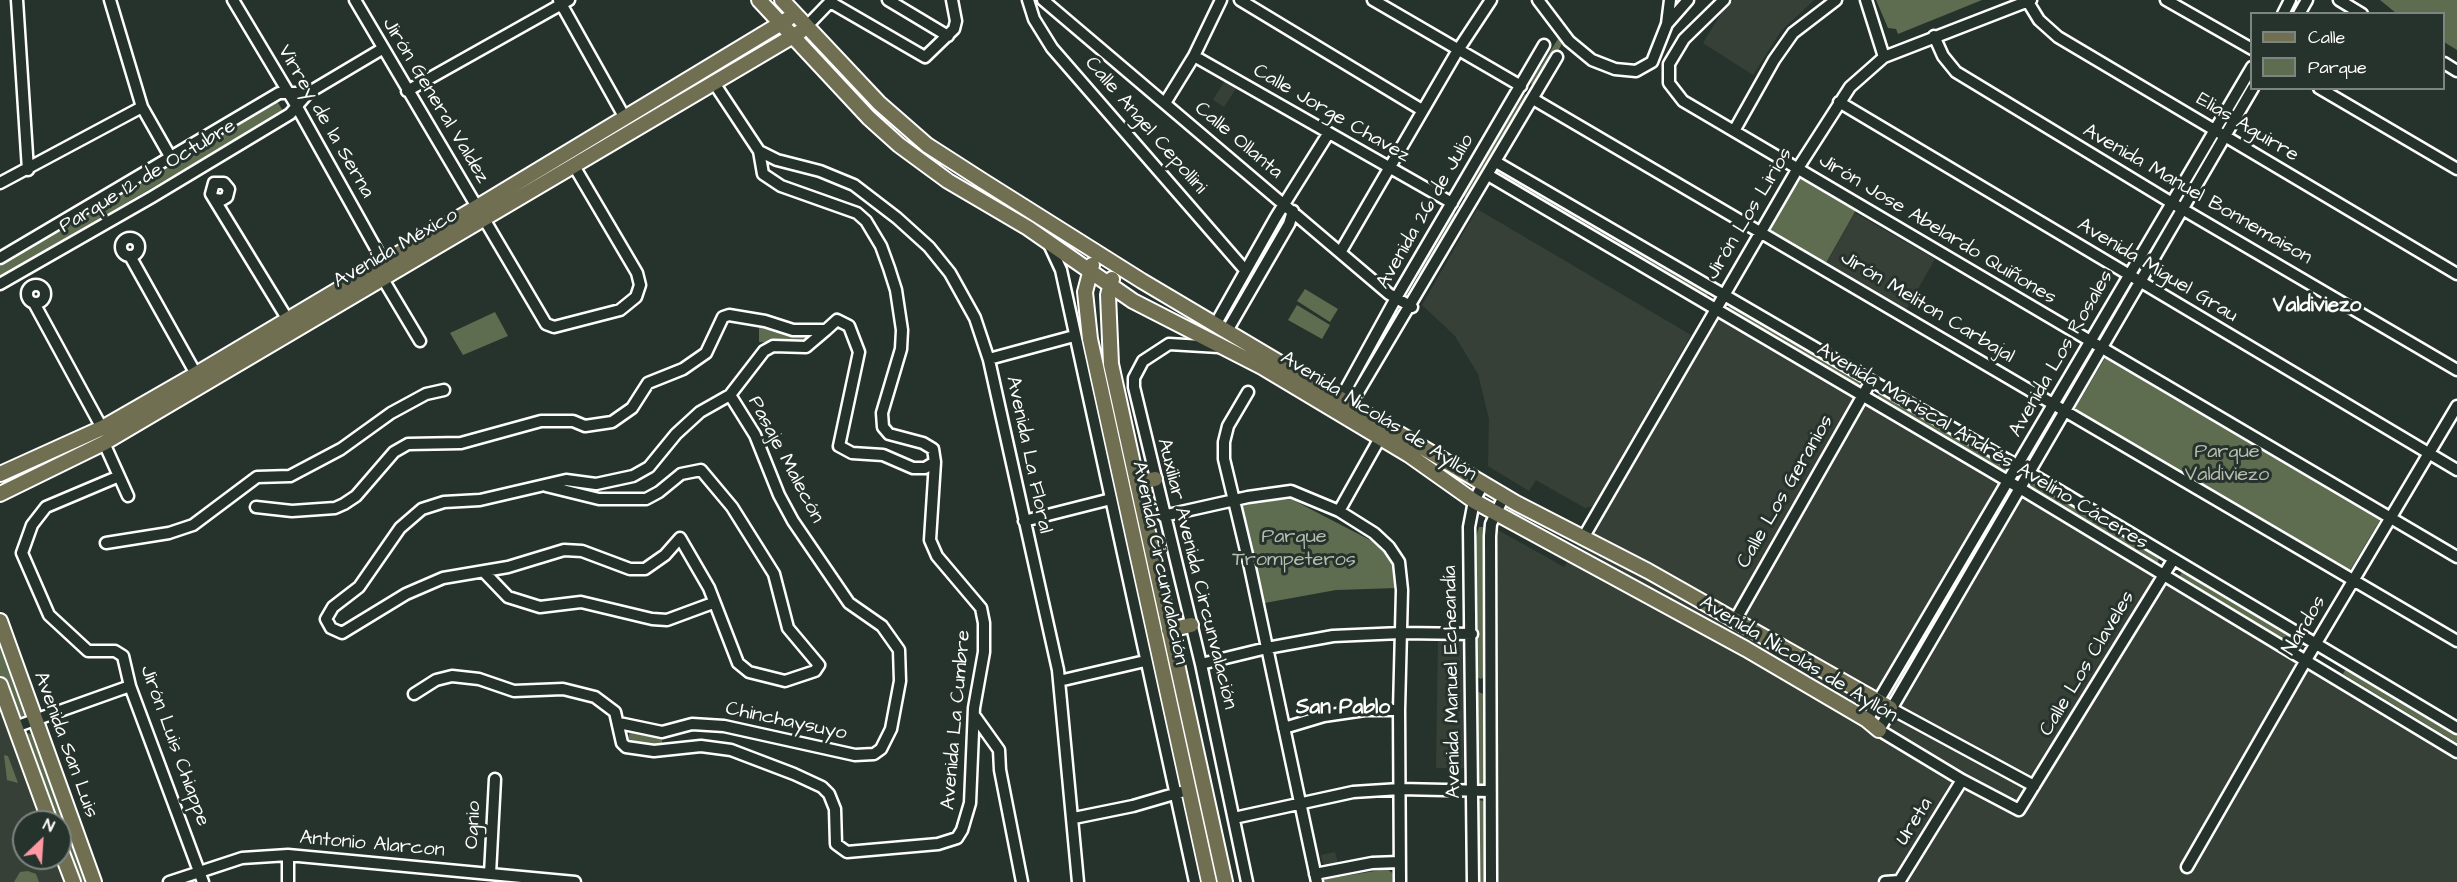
<!DOCTYPE html>
<html>
<head>
<meta charset="utf-8">
<style>
	body { margin:0 }
	#map { position:relative; width:2457px; height:882px; overflow:hidden; background:#26332d; font-family:"Architects Daughter",sans-serif }
	canvas { display:block }
	.legend { position:absolute; left:2250px; top:12px; width:195px; height:78px; box-sizing:border-box; background:#26332d; border:2px solid #7d8581; margin:0; padding:8px 10px; list-style:none; font-size:18px; color:#fff }
	.legend li { display:flex; align-items:center; gap:12px; height:30px }
	.legend b { width:30px; border:2px solid #7d8581 }
	.north { position:absolute; left:12px; top:810px; width:60px; height:60px; box-sizing:border-box; background:#26332d; border:2px solid #7d8581; border-radius:50%; rotate:25deg; font-size:16px; font-weight:700; line-height:24px; text-align:center; color:#fff }
	.north::after { content:''; display:block; margin:auto; width:21px; height:27px; background:#ff9aa2; clip-path:polygon(50% 0,100% 100%,50% 72%,0 100%) }
</style>
</head>
<body>
<div id="map">
<canvas width="2457" height="882"></canvas>
<ul class="legend">
<li><b style="height:8px;background:#716f52"></b>Calle</li>
<li><b style="height:16px;background:#5e6d4f"></b>Parque</li>
</ul>
<div class="north">N</div>
</div>
<script>
const g = document.querySelector('canvas').getContext('2d');
g.lineJoin = 'round';
function paint(path, color) {
  g.fillStyle = color;
  g.fill(path, 'evenodd');
}
function poly(rows) {
  const path = new Path2D();
  for (const r of rows) {
    if (r.length === 3) {
      path.moveTo(r[0] + r[2], r[1]);
      path.arc(r[0], r[1], r[2], 0, 2 * Math.PI);
      continue;
    }
    path.moveTo(r[0], r[1]);
    for (let i = 2; i < r.length; i += 2) path.lineTo(r[i], r[i + 1]);
  }
  return path;
}
function strokePath(path, color, width, dash) {
  g.strokeStyle = color;
  g.lineWidth = width;
  g.lineCap = dash ? 'butt' : 'round';
  g.setLineDash(dash || []);
  g.stroke(path);
}
function write(font, color, halo, rows, align = 'center') {
  g.font = font + ' "Architects Daughter",sans-serif';
  g.lineWidth = 6;
  g.setLineDash([]);
  g.textBaseline = 'middle';
  g.strokeStyle = halo;
  g.fillStyle = color;
  for (const [text, x, y, turn = 0] of rows) {
    g.save();
    g.translate(x, y);
    g.rotate((+turn || 0) * Math.PI / 180);
    g.textAlign = isNaN(turn) ? turn : align;
    if (halo) g.strokeText(text, 0, 0);
    g.fillText(text, 0, 0);
    g.restore();
  }
}
const built = poly([
	[1734,0,1814,0,1781,31,1753,75,1703,43,1725,7],
	[1227,77,1239,84,1224,107,1213,100],
	[1477,209,1691,335,1593,506,1585,508,1536,480,1529,491,1488,466,1489,419,1478,374,1455,336,1422,305],
	[1855,213,1935,259,1906,310,1826,264],
	[1710,312,2457,754,2457,882,1497,882,1496,529,1564,567],
	[1438,641,1466,642,1465,768,1436,768],
	[0,709,42,822,24,822,24,858,56,858,65,882,0,882],
	[1335,852,1338,864,1327,866,1323,863,1321,855]
]);
const green = poly([
	[1876,0,1982,0,1898,34,1896,29,1888,28],
	[2380,0,2457,0,2457,50,2444,42,2444,14,2396,13],
	[1558,39,1562,44,1537,88,1531,84,1532,80],
	[1525,94,1530,98,1468,199,1462,195],
	[277,101,283,111,0,277,0,266],
	[1505,169,1703,287,1708,292,1707,298,1499,179],
	[1802,178,1856,210,1826,263,1769,230,1798,179],
	[1283,212,1289,217,1225,324,1218,320],
	[1453,212,1461,217,1423,278,1417,274],
	[1305,289,1338,309,1330,322,1297,301],
	[1297,305,1330,325,1322,339,1288,320],
	[1734,306,1857,378,1860,382,1859,388,1729,312,1727,307],
	[495,312,508,336,463,355,450,333],
	[1392,313,1397,314,1399,318,1359,386,1352,382],
	[759,322,808,337,796,343,759,342],
	[2105,358,2380,520,2349,572,2074,410],
	[1881,391,2010,467,2004,474,1876,398],
	[2034,482,2159,558,2157,566,2027,487],
	[1291,499,1372,541,1389,555,1396,571,1396,588,1336,590,1259,604,1241,507,1245,502],
	[1479,527,1486,527,1487,675,1481,679,1475,676,1476,537],
	[2182,572,2304,643,2299,651,2177,581],
	[0,648,25,716,23,718,15,719,0,675],
	[2346,668,2457,733,2457,743,2343,674],
	[1479,692,1485,695,1486,783,1481,785,1476,782,1476,694],
	[630,731,645,736,662,735,662,745,636,743,628,739],
	[26,733,31,734,87,882,77,882,60,837,60,822,54,822,24,735],
	[4,755,8,756,18,783,7,780],
	[1481,800,1486,803,1487,882,1476,882,1477,802],
	[1387,869,1395,875,1396,882,1323,882,1326,879],
	[28,871,36,874,39,882,14,882,20,872]
]);
const minor = poly([
	[17,0,28,170],
	[110,0,142,107,171,158],
	[233,0,297,107,384,263],
	[355,0,546,324,554,327,620,310,636,297,640,285,637,273,574,166],
	[559,0,625,118],
	[888,0,948,36],
	[1028,0,1034,19,1052,48,1245,270],
	[1043,0,1389,294,1412,307],
	[1240,0,1422,110],
	[1373,0,1521,86],
	[1538,0,1569,41,1592,60,1615,69,1636,71,1652,62,1667,24,1688,0],
	[1724,0,1684,39,1669,64,1669,83,1683,101,2457,557],
	[1866,0,1884,57],
	[2166,0,2252,49],
	[2339,0,2362,14],
	[830,2,925,57,954,29,956,21,952,0],
	[2028,2,2039,20,2058,37,2457,274],
	[2283,14,2290,0],
	[2299,14,2307,0],
	[1667,24,1670,0],
	[806,27,832,0],
	[1934,36,1943,56,1956,72,2172,203,2457,370],
	[1194,56,1452,203],
	[2444,63,2457,71],
	[2319,88,2457,169],
	[407,91,569,0],
	[1533,99,2457,641],
	[1839,102,2457,470],
	[1165,103,1194,56,1221,0],
	[1734,131,1774,60,1793,33,1836,0],
	[759,151,777,160,820,171,854,185,897,218,929,247,950,273,975,318,989,360,1058,670,1078,882],
	[1496,162,2028,472,2457,728],
	[1488,175,2018,487,2457,752],
	[0,183,142,107],
	[215,199,222,200,227,197,229,189,224,183,214,183,211,194,288,320],
	[130,247,9],
	[1048,242,1061,270,1195,882],
	[1341,251,1458,50,1491,0],
	[130,256,196,374],
	[0,258,279,93,308,93],
	[383,279,420,341],
	[0,284,152,197,290,114,308,93,382,49],
	[36,294,9],
	[34,303,102,428],
	[1215,325,1276,217,1328,134],
	[1227,331,1289,224,1293,211],
	[1219,347,1169,344,1143,361,1134,378,1134,387,1201,664,1247,882],
	[989,359,1074,336],
	[1248,392,1228,426,1224,442,1224,459,1249,563,1317,882],
	[1341,398,1396,298,1544,45],
	[1351,404,1557,57],
	[104,443,128,496],
	[117,477,46,507,32,525,22,553,49,615,88,651,115,651,123,656,130,686,203,882],
	[546,486,599,499,646,499,659,492,681,474,701,470,732,507,774,574,788,628,819,665,815,671,785,681,749,672,738,663,709,588,680,538],
	[256,507,292,511,335,508,344,504,356,496,394,452,408,444,461,443,541,421,573,421,585,426,612,422,632,408,648,383,683,369,706,353,723,317,729,315,765,321,793,330,826,330,837,320,849,326,859,352,839,446,852,453,883,455,913,468,925,468,935,462],
	[1339,511,1380,438],
	[1163,516,1248,497,1291,491,1339,511,1374,533,1389,547,1399,562,1402,590,1399,710,1400,882],
	[1024,521,1111,499],
	[680,538,665,555,645,569,630,569,582,551,564,550,508,567,443,578,406,594,342,633,331,628,326,619,333,607,359,587,400,528,422,509,444,502,480,500,566,480,596,484,633,476,649,467,676,434,700,412,730,395,764,351,773,346,806,347,826,330],
	[1583,538,1798,168,1850,87,1884,57,2031,0],
	[106,543,169,533,193,525,257,477,290,476,341,449,391,413,426,394,444,390],
	[2173,560,2019,810,1962,780,1879,730,2253,88],
	[484,572,508,597,540,607,581,602,652,619,667,620,713,603],
	[1734,622,1871,381],
	[1201,664,1267,648,1333,636,1401,633,1472,634],
	[1059,681,1145,661],
	[414,694,436,680,452,676,479,679,514,691,563,689,595,697,615,712,622,743,626,747,654,751,701,746,731,750,794,774,822,787,829,794,835,809,836,844,847,852,938,844,957,838,962,830,970,803,974,708,984,652,984,623,981,608,937,556,930,540,935,462,933,449,923,443,889,434,883,427,882,413,901,349,902,330,896,290,889,268,881,246,866,221,857,213,781,186,763,174,759,151,714,83],
	[1890,708,2034,786],
	[974,715,999,750,1000,770,1022,882],
	[1867,720,2252,67],
	[619,723,662,732,692,724,724,726,855,755,874,754,881,749,891,729,900,681,899,650,882,626,849,603,793,521,779,495,755,435,730,395],
	[15,727,130,686],
	[1284,728,1324,716,1365,710,1399,710],
	[1074,818,1133,806,1181,792],
	[1234,818,1353,792,1400,789,1490,791],
	[288,855,288,882],
	[2187,867,2306,660,2457,406],
	[490,874,495,779],
	[1315,874,1372,863,1399,862],
	[169,882,242,858,288,855,575,882],
	[1473,882,1469,527,1474,501,1483,484],
	[1491,882,1490,536,1491,524,1504,496],
	[1885,882,1899,881],
	[1899,882,1962,780]
]);
const major = poly([
	[759,0,869,118,899,145,948,181,1028,228,1133,301,1262,367,1409,455,1474,501,1746,649,1867,720,1879,730],
	[782,0,879,103,927,145,983,181,1142,281,1516,503,1648,571,1890,708],
	[1092,265,1085,292,1090,339,1209,882],
	[1112,279,1108,295,1111,364,1225,882],
	[0,474,102,428,196,374,477,207,788,19],
	[1137,483,1155,479],
	[0,494,104,443,800,32],
	[0,621,94,882],
	[1169,630,1191,625],
	[0,685,50,822],
	[60,848,73,882]
]);
const streetNames = [
	["Jirón General Valdez",435,101,59],
	["Calle Jorge Chavez",1331,114,30],
	["Virrey de la Serna",325,122,60],
	["Calle Angel Cepollini",1145,126,49],
	["Elias Aguirre",2247,128,31],
	["Calle Ollanta",1238,141,40],
	["Parque 12 de Octubre",148,177,-31],
	["Avenida Manuel Bonnemaison",2197,195,30],
	["Avenida 26 de Julio",1426,212,-60],
	["Jirón Los Lirios",1750,214,-59],
	["Jirón Jose Abelardo Quiñones",1937,230,31],
	["Avenida México",396,249,-30],
	["Avenida Miguel Grau",2157,271,31],
	["Jirón Meliton Carbajal",1927,308,31],
	["Avenida Los Rosales",2062,354,-60],
	["Avenida Nicolás de Ayllón",1378,417,32],
	["Avenida Mariscal Andrés Avelino Cáceres",1982,447,31],
	["Avenida La Floral",1028,455,78],
	["Pasaje Malecón",785,460,62],
	["Calle Los Geranios",1786,492,-60],
	["Avenida Circunvalación",1159,563,78],
	["Auxiliar Avenida Circunvalación",1196,574,76],
	["Nardos",2305,626,-59],
	["Avenida Nicolás de Ayllón",1798,660,31],
	["Calle Los Claveles",2088,664,-59],
	["Avenida Manuel Echeandía",1453,682,-91],
	["Avenida La Cumbre",957,720,-85],
	["Chinchaysuyo",786,722,12],
	["Avenida San Luis",65,745,70],
	["Jirón Luis Chiappe",174,746,70],
	["Ureta",1915,822,-58],
	["Ognio",474,825,-87],
	["Antonio Alarcon",372,845,5]
];
const parkNames = [
	["Parque",2227,453],
	["Valdiviezo",2227,476],
	["Parque",1294,538],
	["Trompeteros",1294,561]
];
const neighbourhoodNames = [
	["Valdiviezo",2317,307],
	["San Pablo",1343,709]
];
paint(built, '#374036');
paint(green, '#5e6d4f');
strokePath(minor, '#fff', 15);
strokePath(major, '#fff', 18);
strokePath(minor, '#26332d', 10);
strokePath(major, '#716f52', 14);
write('20px', '#fff', '#26332d', streetNames);
write('20px', '#b7bdb0', '#26332d', parkNames);
write('bold 21px', '#fff', '#26332d', neighbourhoodNames);
</script>
</body>
</html>
